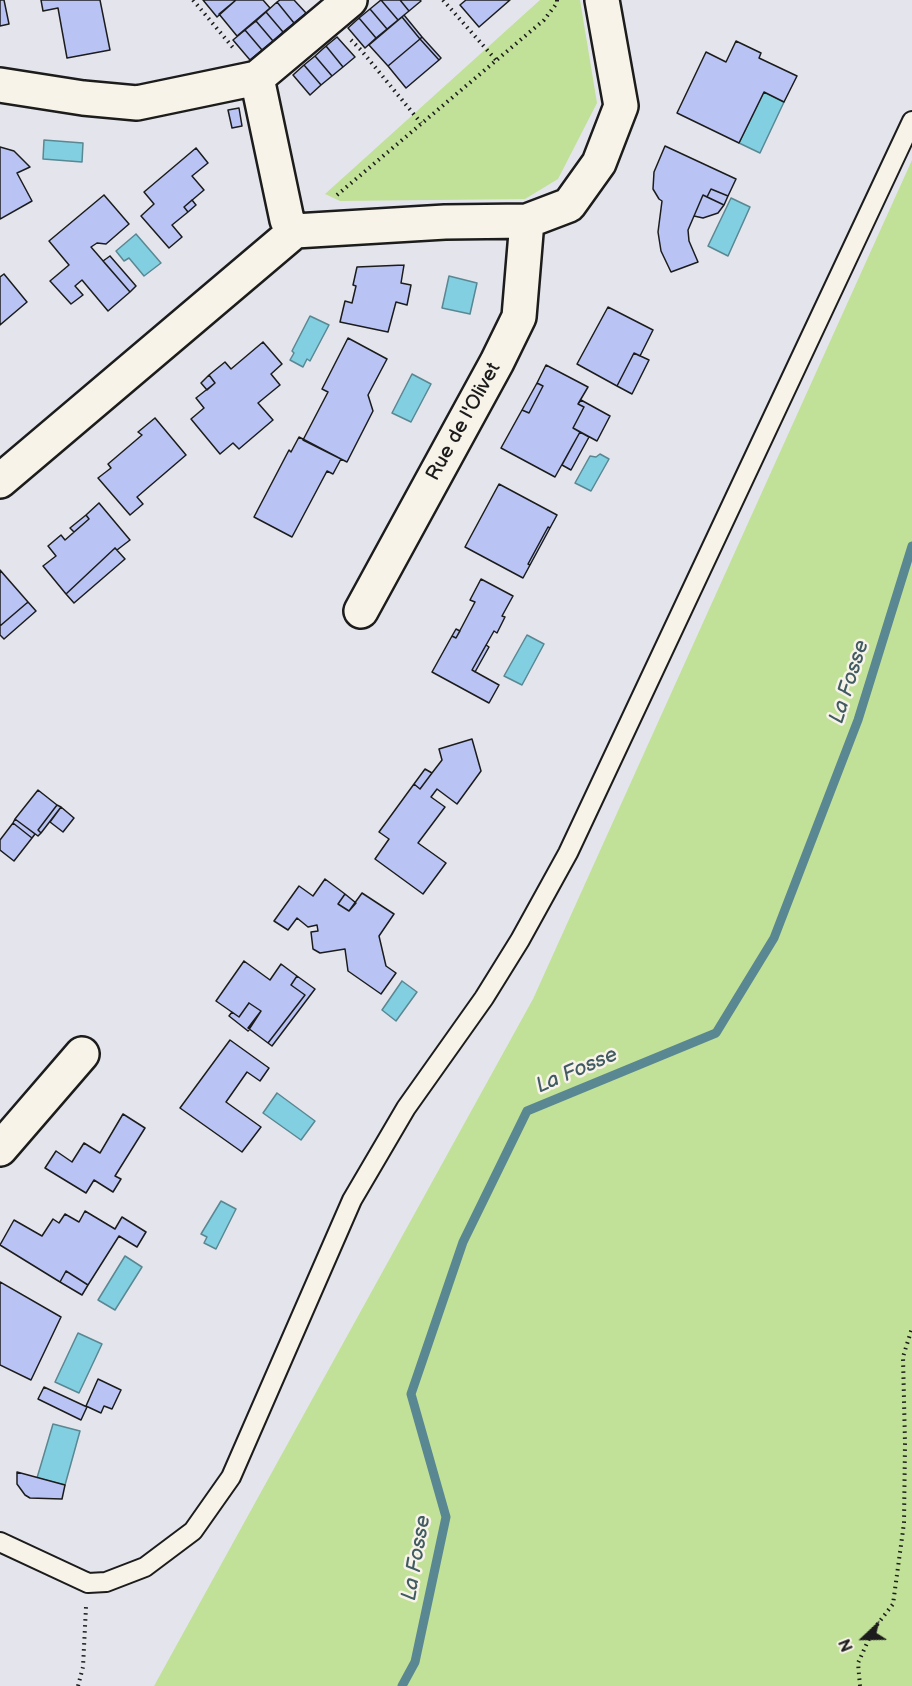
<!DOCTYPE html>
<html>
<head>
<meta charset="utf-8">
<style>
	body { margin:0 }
	#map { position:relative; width:912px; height:1686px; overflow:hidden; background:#e4e5ec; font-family:"Balsamiq Sans",sans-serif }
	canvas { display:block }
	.north { position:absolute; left:834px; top:1608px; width:60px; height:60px; -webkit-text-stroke:4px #f7f3e8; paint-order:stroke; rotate:248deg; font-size:16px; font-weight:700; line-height:24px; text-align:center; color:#1c1c1c }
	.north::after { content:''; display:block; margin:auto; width:21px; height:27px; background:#1c1c1c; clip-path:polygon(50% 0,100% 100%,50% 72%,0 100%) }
</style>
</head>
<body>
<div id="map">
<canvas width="912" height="1686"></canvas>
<div class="north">N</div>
</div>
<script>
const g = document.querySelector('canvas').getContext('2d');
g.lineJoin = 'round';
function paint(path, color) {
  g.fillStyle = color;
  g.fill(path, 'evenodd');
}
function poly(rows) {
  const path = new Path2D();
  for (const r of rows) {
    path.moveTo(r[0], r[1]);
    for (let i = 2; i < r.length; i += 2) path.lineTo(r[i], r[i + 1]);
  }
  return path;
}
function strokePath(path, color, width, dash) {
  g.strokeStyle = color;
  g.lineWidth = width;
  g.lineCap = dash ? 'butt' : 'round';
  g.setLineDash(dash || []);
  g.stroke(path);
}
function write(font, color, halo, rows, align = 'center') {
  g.font = font + ' "Balsamiq Sans",sans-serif';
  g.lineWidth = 5;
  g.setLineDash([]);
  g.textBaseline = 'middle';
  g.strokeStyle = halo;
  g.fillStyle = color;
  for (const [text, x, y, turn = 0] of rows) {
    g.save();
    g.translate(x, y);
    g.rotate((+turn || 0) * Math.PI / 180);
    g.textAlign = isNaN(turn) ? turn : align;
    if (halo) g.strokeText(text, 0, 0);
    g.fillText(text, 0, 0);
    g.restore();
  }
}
const green = poly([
	[540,0,580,0,597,103,558,179,525,199,340,201,325,194],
	[912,160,912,1686,154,1686,533,999]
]);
const water = poly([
	[764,92,784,102,760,153,739,143,764,92],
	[44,140,83,143,82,162,43,159,44,140],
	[731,198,750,207,728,256,708,246,731,198],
	[136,234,161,263,144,276,129,258,124,261,116,251,136,234],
	[449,276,477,283,470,314,442,308,449,276],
	[310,316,329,325,310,361,307,359,303,367,290,360,294,353,292,351,310,316],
	[412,374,431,384,411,422,392,413,412,374],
	[600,454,609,459,591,491,575,483,590,456,596,457,600,454],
	[527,635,544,644,522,685,504,676,527,635],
	[402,981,417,992,396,1021,382,1010,402,981],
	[277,1093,315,1121,301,1140,263,1113,277,1093],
	[221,1201,236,1209,216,1249,204,1243,207,1237,201,1234,221,1201],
	[125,1256,142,1267,115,1310,98,1300,125,1256],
	[78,1333,102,1344,79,1393,55,1382,78,1333],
	[53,1424,80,1431,65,1485,37,1478,53,1424]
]);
const stream = poly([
	[402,1686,415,1662,446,1517,411,1394,463,1242,527,1111,716,1033,774,938,858,720,912,546]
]);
const building = poly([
	[0,0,4,0,9,24,0,26,0,0],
	[41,0,100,0,110,50,67,58,58,8,43,11,41,0],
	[203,0,236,0,217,17,203,0],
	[236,0,263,0,270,8,237,36,219,14,236,0],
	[280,0,294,0,306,13,294,23,277,2,280,0],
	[381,0,398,20,387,29,370,9,381,0],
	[381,0,400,0,409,11,398,20,381,0],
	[400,0,420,0,421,1,409,11,400,0],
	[466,0,510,0,479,27,460,5,466,0],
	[277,2,294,23,283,32,266,12,277,2],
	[370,9,387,29,376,38,359,18,370,9],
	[266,12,283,32,273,41,256,21,266,12],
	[404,15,422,37,420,39,402,17,404,15],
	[402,17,420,39,388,66,369,45,402,17],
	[359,18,376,38,365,48,348,28,359,18],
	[256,21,273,41,262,50,245,30,256,21],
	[245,30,262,50,250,60,233,40,245,30],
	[337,37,355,57,343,67,326,46,337,37],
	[422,37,441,58,439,60,420,39,422,37],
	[420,39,439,60,406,88,388,66,420,39],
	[736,41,761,53,759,58,797,76,784,102,764,92,739,143,677,113,706,52,726,62,736,41],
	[326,46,343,67,332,76,315,56,326,46],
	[315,56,332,76,321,85,304,65,315,56],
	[304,65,321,85,310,95,293,75,304,65],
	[239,108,242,126,232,128,228,110,239,108],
	[665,146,736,179,728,196,711,189,707,197,703,195,688,230,689,241,698,262,671,272,661,251,658,232,662,201,659,199,653,189,654,172,665,146],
	[0,147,14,151,30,167,17,173,32,201,0,219,0,147],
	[196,148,208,163,192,176,204,190,184,207,188,212,172,225,182,237,169,248,141,216,154,204,144,192,196,148],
	[711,189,728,196,724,205,707,197,711,189],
	[104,195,129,224,106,244,97,243,91,247,130,292,108,311,82,280,75,286,83,295,71,304,50,281,69,265,49,241,104,195],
	[703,195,724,205,718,213,703,218,694,216,703,195],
	[192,200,196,205,188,212,184,207,192,200],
	[110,256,136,286,130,292,103,261,110,256],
	[404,265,401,283,411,285,407,305,396,302,388,332,340,322,345,301,352,303,356,286,353,285,357,267,404,265],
	[4,274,27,302,0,325,0,277,4,274],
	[608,307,653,330,640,356,634,353,617,386,577,364,608,307],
	[348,338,387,359,368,395,373,411,347,462,303,440,328,392,322,389,348,338],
	[263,342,282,364,271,374,280,385,258,403,273,420,239,449,233,443,220,454,191,419,204,408,196,398,215,383,209,375,225,362,231,369,263,342],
	[634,353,649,360,632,394,617,386,634,353],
	[546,365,588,387,578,404,584,407,573,428,580,432,555,477,501,448,522,410,529,413,543,386,537,383,546,365],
	[209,375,215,383,207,390,201,383,209,375],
	[537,383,543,386,529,413,522,410,537,383],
	[581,400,610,416,597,441,573,428,584,407,578,404,581,400],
	[155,418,186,455,137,497,143,504,130,515,98,478,111,468,108,464,142,435,138,432,155,418],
	[580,432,589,437,571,470,562,465,580,432],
	[299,437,341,459,333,474,327,471,292,537,254,517,289,450,291,452,299,437],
	[499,484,557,515,550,528,548,527,528,564,530,565,523,578,465,547,499,484],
	[99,503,130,540,117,550,115,548,66,594,43,566,56,556,48,546,61,535,65,540,89,519,86,515,99,503],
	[86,515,89,519,74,532,70,528,86,515],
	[548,527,550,528,530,565,528,564,548,527],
	[115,548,125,559,74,603,66,594,115,548],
	[0,570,28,602,0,626,0,570],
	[481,579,513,596,502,616,505,617,497,633,494,631,472,670,499,685,489,703,432,672,452,636,456,638,475,602,470,600,481,579],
	[28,602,36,611,4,639,0,635,0,626,28,602],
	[456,629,460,631,456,638,452,636,456,629],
	[486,645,489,647,475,672,472,670,486,645],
	[472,739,481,771,457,804,437,789,431,797,445,807,418,843,446,863,423,894,375,859,389,839,379,832,414,784,420,789,432,773,442,760,439,749,472,739],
	[425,769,432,773,420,789,414,784,425,769],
	[38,790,57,805,38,830,41,833,38,836,15,819,38,790],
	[57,805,61,807,41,833,38,830,57,805],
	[61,807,74,818,63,832,50,822,61,807],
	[15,819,35,834,32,838,13,823,15,819],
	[13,823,32,838,14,861,0,850,0,840,13,823],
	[325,879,345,894,338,904,349,911,362,893,394,914,379,936,386,966,396,973,381,994,348,971,345,949,320,953,313,949,311,932,318,931,317,925,308,927,297,918,288,930,274,921,299,886,313,896,325,879],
	[345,894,356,903,349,911,338,904,345,894],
	[244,961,270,980,281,964,297,976,291,985,305,995,268,1043,248,1028,261,1011,249,1003,239,1017,216,1001,244,961],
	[297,976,315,989,272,1046,268,1043,305,995,291,985,297,976],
	[249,1003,261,1011,248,1031,229,1016,232,1012,239,1017,249,1003],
	[230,1040,269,1068,260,1081,247,1072,226,1102,261,1127,242,1152,180,1108,230,1040],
	[123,1114,145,1128,115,1176,121,1179,113,1192,94,1180,86,1193,45,1168,56,1151,72,1162,84,1143,100,1153,123,1114],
	[85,1211,115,1229,122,1217,146,1232,137,1247,119,1236,88,1285,66,1271,60,1282,0,1245,14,1220,42,1236,53,1219,59,1223,65,1214,79,1222,85,1211],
	[66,1271,88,1285,82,1295,60,1282,66,1271],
	[0,1282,61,1317,31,1380,0,1365,0,1282],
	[98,1379,121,1390,112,1409,104,1406,101,1413,86,1406,98,1379],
	[44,1387,87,1407,81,1420,38,1399,44,1387],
	[17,1472,65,1485,62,1499,30,1498,25,1495,17,1484,17,1472]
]);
const path = poly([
	[193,0,235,50],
	[443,0,496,60],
	[351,40,361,50,421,123],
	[337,195,544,20,557,3,557,0],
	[78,1686,83,1667,86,1607],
	[860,1686,858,1663,873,1630,893,1604,904,1523,905,1443,903,1357,912,1328]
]);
const service = poly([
	[0,1542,88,1583,106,1582,145,1567,193,1531,231,1477,352,1200,406,1108,484,998,520,940,568,853,912,121]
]);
const minor = poly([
	[0,85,83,98,137,103,257,78],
	[295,231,287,220,257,78,350,0],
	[0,481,295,231,445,222,527,221,569,205,599,163,621,106,602,0],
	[361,611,497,362,519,317,527,221],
	[0,1149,82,1054]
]);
const streetNames = [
	["Rue de l'Olivet",464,422,-61]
];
const waterNames = [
	["La Fosse",850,682,-72],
	["La Fosse",577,1071,-23],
	["La Fosse",417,1558,-80]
];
paint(green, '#c1e098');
paint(water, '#82cfe1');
strokePath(water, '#598792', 1.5);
strokePath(stream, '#598792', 9);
paint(building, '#b9c4f5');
strokePath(building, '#1c1c1c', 1.5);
strokePath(service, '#1c1c1c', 22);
strokePath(minor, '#1c1c1c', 38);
strokePath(path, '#1c1c1c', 4, [1.5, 4.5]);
strokePath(service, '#f7f3e8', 18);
strokePath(minor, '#f7f3e8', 33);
write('20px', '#1c1c1c', '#f7f3e8', streetNames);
write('italic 21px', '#405b61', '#f7f3e8', waterNames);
</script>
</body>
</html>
